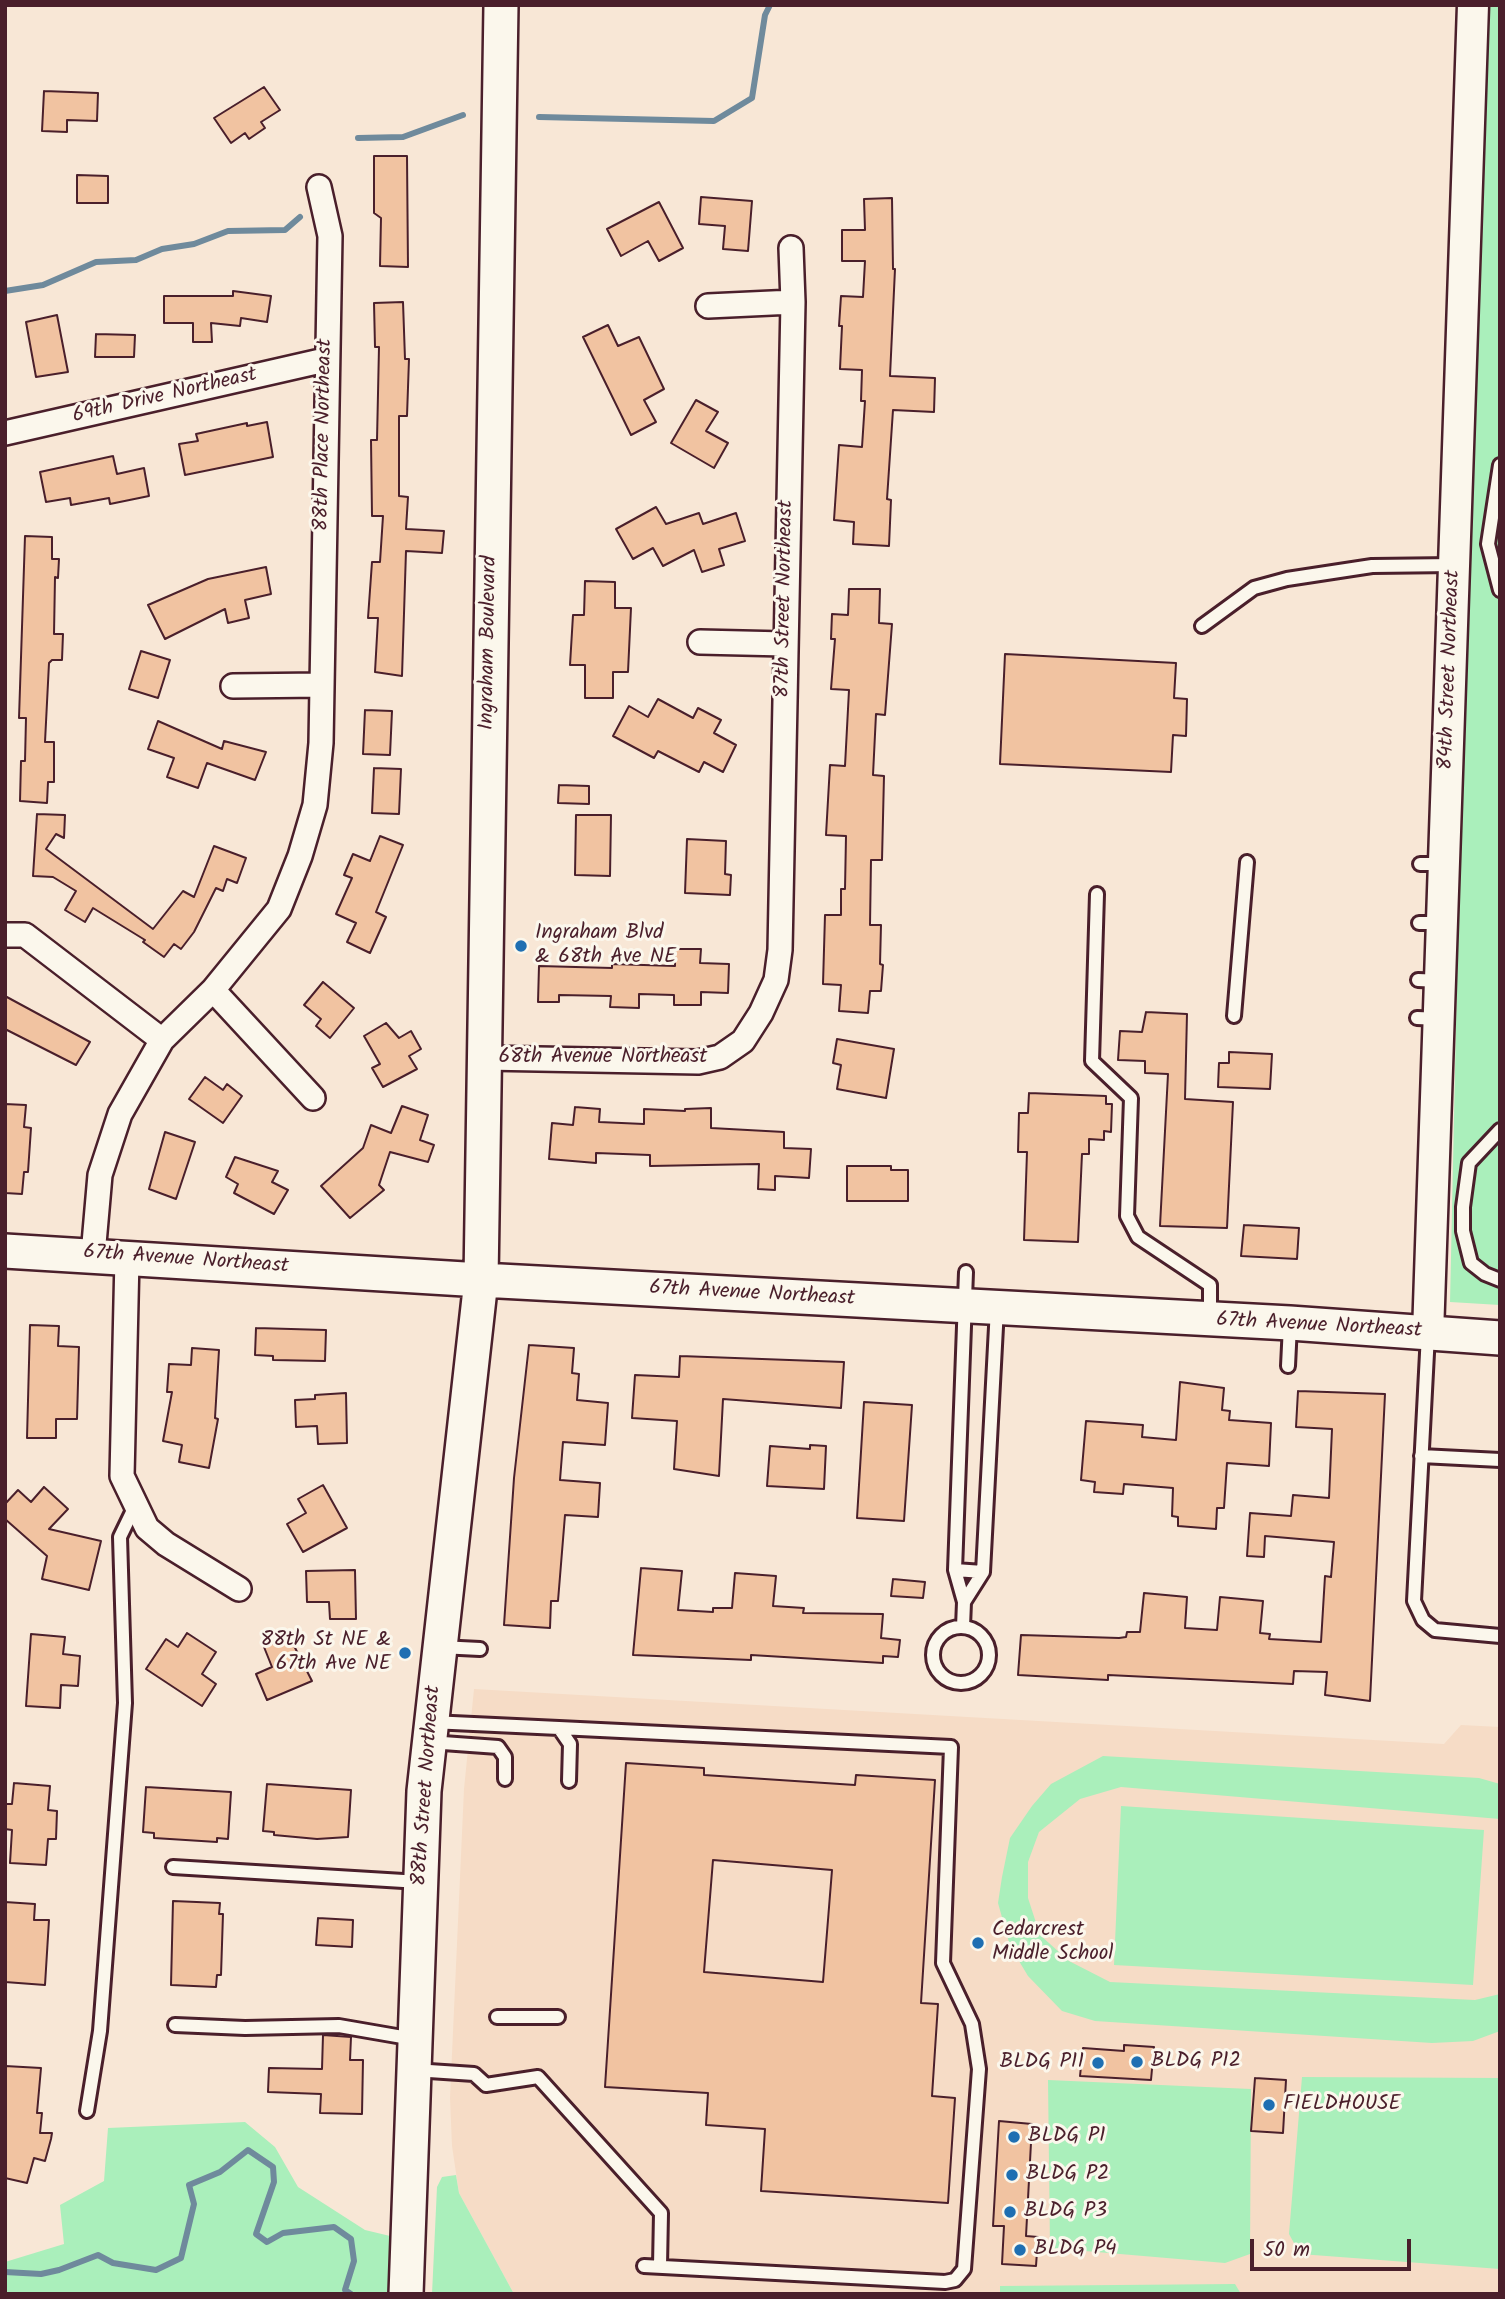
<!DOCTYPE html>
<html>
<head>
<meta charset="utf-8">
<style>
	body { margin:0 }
	#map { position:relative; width:1505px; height:2299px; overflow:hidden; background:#f8e7d6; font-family:Kalam,sans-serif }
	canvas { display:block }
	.frame { position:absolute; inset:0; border:7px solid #4a1f2b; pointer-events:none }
	.scale { position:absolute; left:1250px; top:2239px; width:161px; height:32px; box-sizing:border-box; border:4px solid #4a1f2b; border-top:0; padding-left:9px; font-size:21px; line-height:24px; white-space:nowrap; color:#4a1f2b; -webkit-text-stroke:5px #fbf7ec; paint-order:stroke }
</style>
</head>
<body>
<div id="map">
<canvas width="1505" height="2299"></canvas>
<div class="frame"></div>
<div class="scale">50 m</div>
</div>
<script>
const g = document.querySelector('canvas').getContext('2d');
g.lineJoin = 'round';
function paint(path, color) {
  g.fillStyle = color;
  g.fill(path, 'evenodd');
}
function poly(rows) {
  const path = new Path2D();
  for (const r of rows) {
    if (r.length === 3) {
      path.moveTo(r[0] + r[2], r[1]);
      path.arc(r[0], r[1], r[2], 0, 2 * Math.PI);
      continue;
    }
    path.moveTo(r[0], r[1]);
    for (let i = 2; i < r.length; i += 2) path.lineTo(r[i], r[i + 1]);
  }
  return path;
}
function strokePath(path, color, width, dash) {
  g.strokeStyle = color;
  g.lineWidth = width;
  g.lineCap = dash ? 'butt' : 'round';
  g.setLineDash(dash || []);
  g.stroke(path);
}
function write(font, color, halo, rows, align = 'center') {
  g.font = font + ' Kalam,sans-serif';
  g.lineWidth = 6;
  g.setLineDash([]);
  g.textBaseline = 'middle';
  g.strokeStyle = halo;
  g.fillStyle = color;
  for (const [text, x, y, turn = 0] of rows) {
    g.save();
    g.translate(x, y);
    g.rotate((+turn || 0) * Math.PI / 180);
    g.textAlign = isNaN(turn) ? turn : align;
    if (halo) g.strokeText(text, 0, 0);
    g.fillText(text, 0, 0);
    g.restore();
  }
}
const built = poly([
	[474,1689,1444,1744,1461,1725,1500,1727,1500,2294,514,2294,459,2193,452,2146,450,2098,464,1789]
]);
const green = poly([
	[1478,5,1500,5,1500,1305,1450,1302],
	[1103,1756,1479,1778,1500,1784,1500,1819,1121,1787,1080,1799,1039,1832,1028,1862,1028,1898,1040,1935,1069,1961,1110,1982,1475,2000,1500,1994,1500,2031,1473,2041,1432,2043,1095,2021,1062,2011,1028,1976,1010,1946,998,1903,1002,1877,1010,1838,1032,1806,1051,1784],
	[1121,1806,1484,1830,1473,1985,1114,1965],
	[1302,2077,1500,2078,1500,2269,1300,2254,1289,2234],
	[1048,2080,1251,2089,1250,2254,1225,2263,1050,2248],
	[245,2122,275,2147,298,2187,365,2230,390,2236,389,2294,5,2294,5,2262,64,2244,60,2205,104,2181,108,2128],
	[456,2175,459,2193,514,2294,432,2294,437,2187,442,2177],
	[1235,2284,1241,2294,1000,2294,1000,2286]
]);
const stream = poly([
	[539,117,714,121,752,98,765,15,770,5],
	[358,138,403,137,463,115],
	[5,291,43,285,96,262,136,260,162,249,194,244,228,231,285,230,300,217],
	[5,2272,41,2274,59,2270,98,2255,113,2263,156,2270,181,2258,194,2204,189,2185,220,2172,248,2150,273,2167,274,2182,256,2234,267,2242,283,2233,334,2227,351,2239,354,2261,345,2290,351,2294]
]);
const building = poly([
	[264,87,280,110,261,122,265,128,249,139,245,133,231,143,214,118,264,87],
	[44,91,98,93,97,121,67,120,67,132,42,131,44,91],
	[374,156,407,156,408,267,380,266,381,218,374,213,374,156],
	[77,175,108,176,108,203,77,203,77,175],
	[701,197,752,201,748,251,723,249,725,226,699,224,701,197],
	[892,198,893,269,895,269,890,376,935,378,934,412,893,410,887,499,891,500,889,546,853,544,854,522,834,520,839,445,862,447,865,401,861,401,862,370,840,369,842,326,839,326,841,296,863,297,865,261,842,261,842,230,865,230,864,199,892,198],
	[659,202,683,248,659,261,648,241,621,256,607,229,659,202],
	[233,291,271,296,267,322,241,318,240,326,211,323,212,342,193,342,193,323,164,323,164,296,233,296,233,291],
	[403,302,405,359,409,359,407,416,399,416,399,496,408,497,406,529,444,531,442,553,406,551,402,676,375,672,378,618,368,618,372,562,380,562,383,516,372,516,371,440,377,440,379,347,375,347,374,303,403,302],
	[57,315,68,372,36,377,26,322,57,315],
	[608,325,618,346,639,337,664,389,644,400,656,422,631,435,583,337,608,325],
	[96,334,135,335,134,357,95,357,96,334],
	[696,400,718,412,706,431,728,443,714,468,671,443,696,400],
	[267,422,273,457,185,475,179,444,198,441,196,434,247,423,247,426,267,422],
	[113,456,117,474,144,468,149,496,110,504,109,498,71,505,70,498,46,502,40,472,113,456],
	[656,507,666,524,699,513,703,524,736,513,745,541,719,549,724,565,702,572,694,550,663,566,653,548,633,559,616,529,656,507],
	[25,536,52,537,52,559,59,559,58,578,55,577,54,634,63,634,62,660,52,660,49,663,45,742,54,742,54,782,48,782,47,803,20,801,21,761,25,761,26,718,19,718,25,536],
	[266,567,271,594,245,600,249,618,228,623,225,609,165,639,148,605,208,579,266,567],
	[585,581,615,582,615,608,631,608,628,672,613,672,613,698,585,698,585,665,570,665,573,615,584,615,585,581],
	[849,589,880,589,879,623,892,624,885,715,876,714,873,775,884,776,882,860,871,860,870,925,881,925,880,964,883,965,881,991,870,991,868,1013,839,1011,841,985,823,984,825,915,841,915,841,889,845,889,846,836,826,835,830,765,845,766,849,690,831,689,835,639,831,639,832,614,848,615,849,589],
	[141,651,170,660,158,698,129,689,141,651],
	[1005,654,1176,663,1174,698,1187,699,1186,736,1173,735,1171,772,1000,764,1005,654],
	[658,699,693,718,698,708,721,720,714,733,736,745,723,772,704,762,699,772,658,751,654,758,613,736,629,706,648,717,658,699],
	[365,710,392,711,390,755,363,754,365,710],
	[158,721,222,749,224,741,266,752,255,780,207,763,198,788,167,777,174,758,148,749,158,721],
	[374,768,401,769,399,814,372,813,374,768],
	[559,785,589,786,589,804,558,803,559,785],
	[37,814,65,815,64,838,56,834,46,849,153,929,183,891,194,897,214,846,246,858,237,883,227,879,223,891,216,888,194,932,181,949,174,944,164,957,143,942,145,940,93,908,85,922,65,910,76,891,53,877,33,876,37,814],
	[576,815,611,815,610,876,575,875,576,815],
	[380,836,403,845,376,912,386,917,370,953,347,942,356,923,336,914,352,878,344,875,353,854,370,861,380,836],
	[687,839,726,841,725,874,731,875,730,895,685,893,687,839],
	[675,949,701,949,700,963,729,964,728,993,701,992,701,1005,674,1005,674,995,639,994,639,1008,610,1007,611,996,559,995,559,1002,538,1002,539,966,612,968,612,964,675,966,675,949],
	[323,982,354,1008,330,1038,316,1026,321,1019,304,1005,323,982],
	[5,996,90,1042,76,1065,5,1029,5,996],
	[1146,1012,1187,1014,1185,1099,1233,1102,1227,1228,1160,1226,1168,1074,1145,1073,1145,1061,1118,1060,1120,1031,1142,1032,1146,1012],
	[386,1023,399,1038,411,1031,421,1049,409,1056,417,1069,383,1087,372,1068,380,1064,364,1036,386,1023],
	[837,1039,894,1049,886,1098,837,1089,841,1065,833,1063,837,1039],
	[1229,1052,1272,1054,1270,1089,1218,1087,1219,1063,1229,1063,1229,1052],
	[205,1077,223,1090,227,1084,242,1096,223,1123,189,1099,205,1077],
	[1029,1093,1106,1096,1106,1104,1112,1104,1111,1132,1104,1131,1104,1140,1089,1139,1089,1154,1082,1154,1078,1242,1024,1240,1027,1152,1018,1152,1019,1113,1028,1113,1029,1093],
	[5,1104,26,1105,24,1127,31,1128,28,1172,24,1172,22,1194,5,1193,5,1104],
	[402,1106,428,1115,420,1140,434,1145,428,1162,390,1152,379,1185,384,1190,350,1218,321,1186,363,1148,371,1125,391,1133,402,1106],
	[575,1107,600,1109,599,1122,644,1124,644,1109,685,1111,685,1109,711,1108,711,1128,784,1132,784,1148,811,1149,809,1178,775,1176,775,1190,758,1189,759,1164,650,1166,650,1155,596,1153,596,1163,549,1159,552,1123,573,1125,575,1107],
	[165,1132,195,1142,176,1199,149,1189,165,1132],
	[235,1157,278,1171,272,1182,288,1190,274,1214,234,1193,238,1184,226,1177,235,1157],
	[847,1166,891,1166,891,1170,908,1170,908,1201,847,1201,847,1166],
	[1244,1225,1299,1228,1297,1259,1241,1256,1244,1225],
	[30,1325,59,1326,58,1346,79,1347,77,1419,56,1419,56,1438,27,1438,30,1325],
	[256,1328,326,1330,325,1361,273,1360,273,1356,255,1355,256,1328],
	[529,1345,574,1348,572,1373,579,1374,577,1400,608,1403,605,1445,563,1442,560,1480,600,1483,598,1517,565,1515,558,1601,551,1601,550,1628,504,1625,514,1478,529,1345],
	[192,1348,219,1350,215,1418,218,1419,209,1468,179,1462,182,1445,163,1441,172,1392,167,1392,169,1364,191,1365,192,1348],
	[680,1356,844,1362,841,1408,723,1399,719,1476,674,1469,677,1421,632,1418,635,1375,679,1377,680,1356],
	[1180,1382,1224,1388,1222,1410,1230,1411,1229,1420,1271,1423,1269,1466,1227,1463,1224,1508,1217,1508,1216,1529,1178,1526,1178,1517,1172,1516,1173,1488,1124,1484,1123,1494,1094,1492,1095,1482,1081,1480,1086,1421,1143,1425,1142,1437,1176,1440,1180,1382],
	[1298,1391,1385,1394,1370,1701,1325,1695,1327,1672,1294,1671,1293,1684,1108,1675,1108,1680,1018,1675,1021,1635,1119,1638,1126,1637,1127,1632,1140,1632,1144,1593,1187,1597,1185,1628,1217,1630,1220,1597,1263,1601,1260,1633,1270,1634,1269,1639,1321,1642,1325,1576,1331,1577,1334,1542,1265,1536,1264,1557,1247,1556,1250,1513,1291,1516,1293,1495,1329,1498,1332,1429,1296,1427,1298,1391],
	[346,1393,347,1443,318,1444,317,1426,296,1427,295,1400,315,1399,315,1395,346,1393],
	[864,1402,912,1405,904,1521,857,1518,864,1402],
	[810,1445,826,1446,824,1489,767,1486,770,1446,810,1449,810,1445],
	[323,1485,347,1528,303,1552,287,1524,306,1513,298,1499,323,1485],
	[44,1487,68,1509,49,1529,101,1541,89,1590,42,1579,47,1556,5,1519,5,1504,18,1490,31,1502,44,1487],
	[641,1568,682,1571,678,1610,713,1612,713,1608,732,1608,735,1573,776,1576,773,1606,804,1608,803,1613,883,1614,881,1638,900,1640,898,1657,883,1656,883,1663,751,1655,751,1660,633,1655,641,1568],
	[355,1570,356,1619,330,1619,329,1602,307,1602,306,1571,355,1570],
	[893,1579,925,1582,923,1598,891,1596,893,1579],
	[187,1633,216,1652,202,1674,216,1684,202,1706,146,1669,166,1639,178,1647,187,1633],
	[31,1634,65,1637,63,1654,80,1656,78,1686,61,1685,60,1708,26,1706,31,1634],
	[289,1636,312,1681,267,1700,256,1674,272,1667,264,1647,289,1636],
	[626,1763,704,1768,704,1775,855,1785,856,1775,935,1780,921,2003,938,2004,932,2096,955,2098,948,2203,761,2191,765,2129,706,2125,708,2093,605,2087,626,1763],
	[713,1860,832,1870,823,1982,704,1972,713,1860],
	[14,1783,50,1786,48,1810,57,1811,56,1839,48,1839,46,1865,10,1863,12,1830,5,1829,5,1804,12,1804,14,1783],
	[267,1784,351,1790,348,1837,317,1839,274,1835,274,1832,263,1831,267,1784],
	[146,1787,231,1792,228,1839,217,1838,217,1842,154,1838,154,1833,143,1832,146,1787],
	[173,1901,220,1903,219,1914,223,1914,221,1975,217,1975,216,1987,171,1985,173,1901],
	[5,1902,35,1904,34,1920,49,1920,45,1985,5,1982,5,1902],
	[318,1918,353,1920,352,1947,316,1945,318,1918],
	[323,2035,351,2037,350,2060,363,2060,362,2114,320,2113,321,2094,268,2092,269,2068,322,2069,323,2035],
	[1124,2045,1154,2047,1151,2080,1080,2076,1083,2048,1124,2051,1124,2045],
	[5,2066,41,2068,37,2113,42,2113,40,2133,52,2133,51,2139,45,2161,34,2158,27,2183,5,2178,5,2066],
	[1255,2078,1286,2080,1283,2133,1251,2131,1255,2078],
	[999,2121,1032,2124,1026,2236,1038,2237,1036,2266,1002,2264,1004,2226,993,2226,999,2121]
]);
const service = poly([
	[1500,465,1488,544,1500,590],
	[1202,626,1254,588,1287,579,1372,566,1454,565],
	[1420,864,1444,864],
	[1097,894,1092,1061,1131,1098,1127,1216,1138,1237,1210,1285,1210,1319],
	[1419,923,1442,923],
	[1418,980,1441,981],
	[1234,1016,1247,862],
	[1417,1018,1440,1019],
	[1500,1130,1469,1163,1463,1207,1463,1231,1471,1263,1485,1274,1500,1280],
	[1428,1334,1414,1601,1423,1620,1435,1630,1500,1636],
	[1288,1366,1290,1325],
	[1421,1456,1500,1460],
	[955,1570,983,1572],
	[964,1602,983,1572,997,1308],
	[961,1655,28],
	[963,1627,964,1602,955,1570,966,1272],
	[440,1647,480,1649],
	[431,1722,559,1728,570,1744,569,1781],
	[559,1728,951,1747,943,1963,972,2024,979,2069,964,2269,955,2280,945,2282,644,2266],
	[429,1742,498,1747,505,1757,505,1779],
	[173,1867,420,1882],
	[497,2017,558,2017],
	[175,2025,245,2028,339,2026,414,2039],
	[414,2070,474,2074,486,2085,538,2077,661,2213,660,2266],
	[87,2111,100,2031,125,1703,120,1537,135,1506]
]);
const minor = poly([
	[708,306,793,302],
	[5,433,325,360],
	[700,642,785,644],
	[233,686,321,685],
	[5,935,25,935,162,1040],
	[213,990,313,1098],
	[485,1058,698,1062,720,1057,743,1041,761,1013,776,980,780,950,793,302,791,248],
	[93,1255,100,1175,120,1114,162,1040,213,990,279,909,300,856,315,805,321,743,330,236,319,187],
	[127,1258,122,1476,147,1528,166,1544,239,1589]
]);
const tertiary = poly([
	[1428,1334,1473,5]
]);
const secondary = poly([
	[5,1251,481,1280,1290,1323,1500,1338],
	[406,2294,424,1791,481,1280,501,5]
]);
const markers = [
	[521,946,7,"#1f6fb2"],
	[405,1653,7,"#1f6fb2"],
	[978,1943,7,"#1f6fb2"],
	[1137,2062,7,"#1f6fb2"],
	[1098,2063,7,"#1f6fb2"],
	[1269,2105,7,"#1f6fb2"],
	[1014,2137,7,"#1f6fb2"],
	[1012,2175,7,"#1f6fb2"],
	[1010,2212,7,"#1f6fb2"],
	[1020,2250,7,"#1f6fb2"]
];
const streetNames = [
	["69th Drive Northeast",165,397,-13],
	["88th Place Northeast",325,435,-89],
	["87th Street Northeast",786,599,-89],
	["Ingraham Boulevard",490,643,-89],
	["84th Street Northeast",1451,670,-88],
	["68th Avenue Northeast",603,1058],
	["67th Avenue Northeast",186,1261,4],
	["67th Avenue Northeast",752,1295,3],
	["67th Avenue Northeast",1319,1327,3],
	["88th Street Northeast",428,1786,-86]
];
const poiNames = [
	["Ingraham Blvd",535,934],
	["& 68th Ave NE",535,958],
	["88th St NE &",391,1641,"right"],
	["67th Ave NE",391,1665,"right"],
	["Cedarcrest",992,1931],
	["Middle School",992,1955],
	["BLDG P12",1151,2062],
	["BLDG P11",1084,2063,"right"],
	["FIELDHOUSE",1283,2105],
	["BLDG P1",1028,2137],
	["BLDG P2",1026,2175],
	["BLDG P3",1024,2212],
	["BLDG P4",1034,2250]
];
paint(built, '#f6dcc6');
paint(green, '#aaefbb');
strokePath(stream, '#6f8a9c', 6);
paint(building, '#f1c3a1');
strokePath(building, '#4a1f2b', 2);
strokePath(service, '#4a1f2b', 18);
strokePath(minor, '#4a1f2b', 28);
strokePath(tertiary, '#4a1f2b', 35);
strokePath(secondary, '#4a1f2b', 38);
strokePath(service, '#fbf7ec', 12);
strokePath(minor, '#fbf7ec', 23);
strokePath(tertiary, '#fbf7ec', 30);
strokePath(secondary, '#fbf7ec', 33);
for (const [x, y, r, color] of markers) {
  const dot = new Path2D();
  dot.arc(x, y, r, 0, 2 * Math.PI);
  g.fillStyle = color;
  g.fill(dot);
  strokePath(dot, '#fbf7ec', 2.5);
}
write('21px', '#4a1f2b', '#fbf7ec', streetNames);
write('21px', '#4a1f2b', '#fbf7ec', poiNames, 'left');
</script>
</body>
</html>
